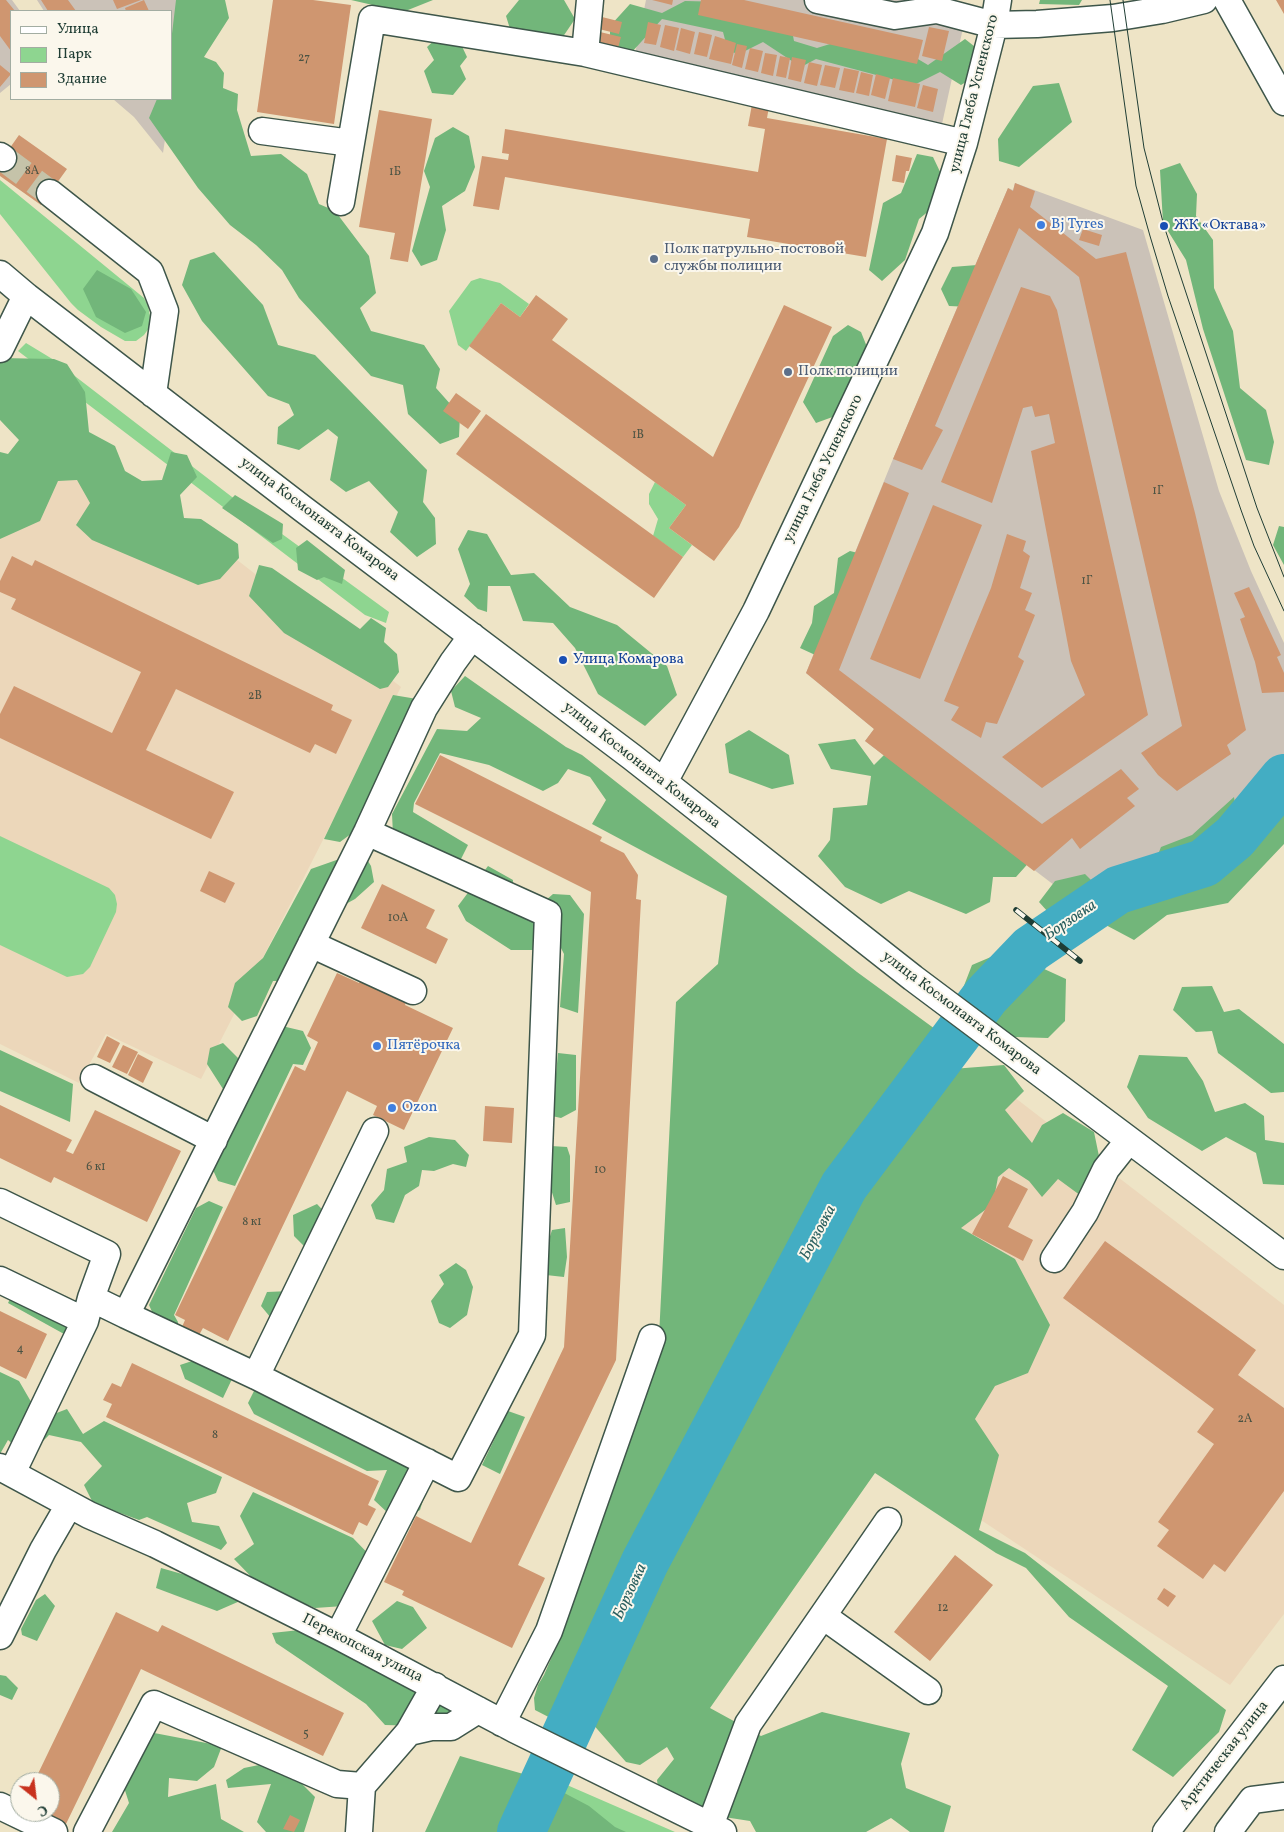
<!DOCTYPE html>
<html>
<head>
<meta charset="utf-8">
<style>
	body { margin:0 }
	#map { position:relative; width:1284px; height:1832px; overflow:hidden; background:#eee4c6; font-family:Vollkorn,serif }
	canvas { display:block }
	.legend { position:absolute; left:10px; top:10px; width:162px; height:90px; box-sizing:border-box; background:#fbf7ec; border:1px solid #a3ada2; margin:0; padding:6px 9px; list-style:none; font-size:15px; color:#1f3d34 }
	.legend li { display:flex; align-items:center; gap:10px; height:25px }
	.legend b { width:25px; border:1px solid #a3ada2 }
	.north { position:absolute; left:10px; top:1772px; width:50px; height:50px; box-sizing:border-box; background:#fbf7ec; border:1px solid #a3ada2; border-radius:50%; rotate:151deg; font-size:14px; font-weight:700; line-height:20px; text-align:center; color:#1f3d34 }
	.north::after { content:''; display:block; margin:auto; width:18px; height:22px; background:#c8321e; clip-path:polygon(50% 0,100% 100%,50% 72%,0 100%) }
</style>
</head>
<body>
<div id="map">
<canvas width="1284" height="1832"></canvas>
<ul class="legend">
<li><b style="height:6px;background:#fff"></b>Улица</li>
<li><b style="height:14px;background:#8ed590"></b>Парк</li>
<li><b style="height:14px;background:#cf9670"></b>Здание</li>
</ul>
<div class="north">С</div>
</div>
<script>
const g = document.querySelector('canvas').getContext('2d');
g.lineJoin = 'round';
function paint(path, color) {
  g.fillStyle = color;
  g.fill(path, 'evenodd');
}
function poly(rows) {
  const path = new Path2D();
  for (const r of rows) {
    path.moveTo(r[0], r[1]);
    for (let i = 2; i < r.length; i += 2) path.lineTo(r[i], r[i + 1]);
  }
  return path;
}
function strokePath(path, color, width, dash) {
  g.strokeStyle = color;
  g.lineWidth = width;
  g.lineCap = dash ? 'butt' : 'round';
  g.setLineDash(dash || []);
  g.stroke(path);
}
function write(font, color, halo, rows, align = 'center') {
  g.font = font + ' Vollkorn,serif';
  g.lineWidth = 4;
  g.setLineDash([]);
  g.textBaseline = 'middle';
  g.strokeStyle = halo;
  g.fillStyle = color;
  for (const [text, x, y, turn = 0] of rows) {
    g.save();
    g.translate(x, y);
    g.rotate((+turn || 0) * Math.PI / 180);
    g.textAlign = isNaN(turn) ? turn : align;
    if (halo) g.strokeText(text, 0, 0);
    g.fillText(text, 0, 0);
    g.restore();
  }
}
const built = poly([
	[45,411,401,687,201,1079,106,1034,79,1083,0,1044,0,503],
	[992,1080,1284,1305,1284,1614,1230,1685,827,1418]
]);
const industrial = poly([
	[0,0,12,0,20,11,11,11,11,84,0,93],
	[37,0,184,0,171,94,171,11,44,11],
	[646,0,954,0,963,28,942,124,635,54],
	[113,99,171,99,163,153,134,117],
	[1015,183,1143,230,1219,491,1251,571,1284,643,1284,754,1221,830,1186,853,1114,870,1075,901,865,741,874,729,806,673,893,459,1008,188,1013,190]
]);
const green = poly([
	[0,180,144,298,148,306,150,316,149,328,144,335,136,341,125,341,101,327,78,310,71,303,0,214],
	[480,278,500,283,529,304,520,317,501,303,466,351,458,345,449,311,471,281],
	[26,343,54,360,245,507,389,612,386,623,365,615,18,351],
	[655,482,686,505,669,528,692,545,683,557,653,536,658,519,649,504,649,494],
	[0,836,109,888,115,895,117,904,116,912,90,967,83,974,67,977,0,945],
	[567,1785,675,1832,547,1832]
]);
const forest = poly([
	[176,0,225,0,229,18,204,57,216,62,224,73,223,88,238,94,237,110,251,156,281,154,307,174,319,204,335,211,369,256,376,293,360,308,371,331,424,345,440,369,436,388,460,415,459,437,440,444,408,414,403,385,371,376,299,298,282,270,256,245,230,225,198,188,149,118,157,99,171,99,171,42],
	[351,0,433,0,403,12],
	[519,0,564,0,575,19,558,44,515,45,506,16],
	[1040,0,1082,0,1079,5,1039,4],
	[685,1,726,2,789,15,794,41,817,48,843,40,906,52,928,65,965,39,979,50,976,76,961,85,940,72,914,85,816,59,801,67,763,42,739,54,728,51,723,32,662,19,631,53,610,50,610,26,630,4,662,13],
	[439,36,459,40,467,57,460,66,466,79,453,95,432,93,424,71,434,60,427,47],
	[1059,83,1072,122,1019,167,999,161,998,139,1033,86],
	[453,127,469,136,475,167,465,191,442,206,446,230,437,260,421,266,412,251,430,187,424,171,435,138],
	[917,154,933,157,943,178,941,201,919,219,905,260,882,281,869,270,883,203,901,193],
	[1180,163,1197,194,1196,216,1213,240,1214,288,1233,331,1240,388,1266,410,1274,442,1269,465,1246,460,1203,329,1186,260,1163,223,1160,170],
	[214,252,263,305,278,345,315,355,427,470,423,502,435,518,436,544,417,557,390,532,398,512,369,481,346,492,330,480,338,437,328,429,299,450,277,444,278,427,294,415,289,404,268,396,202,321,182,285,190,260],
	[977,265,971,307,949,306,941,289,952,267],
	[97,270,131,289,146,312,142,326,125,333,96,317,83,289],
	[848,325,861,332,869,352,838,415,816,423,803,402,833,336],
	[0,358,54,359,67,364,85,392,89,432,115,446,125,471,142,481,162,480,171,452,187,455,197,477,180,495,184,518,201,519,238,544,239,558,220,579,198,585,92,540,76,525,90,503,77,480,58,481,40,521,0,539,0,452,8,454,19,440,0,420],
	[235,495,283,524,282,539,273,543,222,508],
	[1279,526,1284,527,1284,565,1273,545],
	[468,530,487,534,511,575,534,573,570,607,617,625,667,666,677,695,645,726,598,694,575,648,553,623,523,621,510,586,488,586,487,612,478,609,464,596,470,584,458,549],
	[307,540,345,570,342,584,324,577,317,580,298,570,296,548],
	[850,551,866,555,824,659,800,648,812,623,814,606,834,593,838,558],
	[259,565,272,568,360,629,371,618,386,628,384,642,397,654,399,672,388,687,380,689,284,633,249,596],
	[465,676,566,747,582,755,857,972,935,1029,932,1048,952,1069,1004,1065,1024,1091,1005,1110,1032,1143,1042,1125,1063,1113,1094,1132,1100,1161,1092,1204,1058,1179,1042,1197,1029,1181,1009,1168,998,1177,993,1204,961,1228,1015,1259,1050,1325,1028,1373,995,1386,975,1419,999,1455,979,1530,1025,1553,1226,1710,1219,1732,1173,1777,1132,1750,1168,1686,1069,1617,1026,1568,996,1553,875,1473,710,1708,761,1736,822,1712,910,1733,901,1764,906,1788,951,1806,944,1832,910,1832,891,1818,866,1832,756,1832,750,1821,698,1813,659,1794,657,1780,674,1759,667,1747,640,1765,626,1762,584,1714,561,1714,564,1725,535,1710,534,1698,538,1685,544,1675,566,1624,658,1356,676,1002,718,964,727,896,592,824,606,800,590,777,568,769,558,783,543,791,489,765,440,753,414,803,413,812,468,845,460,861,393,834,392,814,437,729,467,731,481,718,455,707,451,691],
	[393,695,417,699,355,831,340,842,324,839],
	[749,730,789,755,794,784,772,789,729,773,725,744],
	[855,739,874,765,893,746,1033,858,1016,877,993,877,990,902,966,914,909,891,881,904,845,887,818,856,830,840,833,808,867,805,871,776,831,769,818,744],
	[1234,797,1237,818,1224,829,1217,854,1183,873,1153,867,1161,847,1192,835],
	[1284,798,1284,844,1228,903,1167,915,1134,940,1102,923,1066,932,1039,902,1055,881,1085,874,1118,907,1137,891,1213,877],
	[362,851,371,866,374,882,355,899,333,911,299,981,273,981,257,1016,242,1021,228,1007,235,983,263,958,311,869],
	[488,866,513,880,513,889,540,926,550,950,511,950,466,921,458,906],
	[553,894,570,895,584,914,578,1013,560,1007,564,954,558,942,562,924,545,901],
	[1005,951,1066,979,1065,1021,1048,1038,1014,1037,960,996,972,965],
	[1212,986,1224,1012,1239,1009,1284,1044,1284,1092,1271,1093,1218,1053,1212,1031,1196,1032,1173,1010,1182,987],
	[282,1026,303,1031,311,1048,303,1065,293,1064,235,1186,218,1181,213,1170,248,1101,223,1089,207,1064,210,1048,223,1043,241,1061],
	[0,1050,73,1084,70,1122,0,1091],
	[558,1053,576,1055,576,1110,561,1118,552,1116],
	[1139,1055,1187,1057,1203,1081,1215,1112,1245,1103,1264,1116,1265,1140,1284,1143,1284,1185,1263,1184,1256,1153,1226,1137,1202,1151,1148,1118,1127,1087],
	[429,1137,455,1140,469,1155,466,1167,453,1164,434,1171,422,1170,419,1186,405,1195,394,1223,376,1219,371,1205,384,1190,387,1169,407,1162,404,1147],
	[551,1146,567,1147,570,1156,570,1202,556,1205,549,1183],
	[209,1201,223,1207,174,1315,178,1322,177,1330,158,1325,149,1305,196,1208],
	[317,1204,335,1223,307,1249,294,1236,293,1215],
	[565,1228,567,1257,564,1277,546,1275,543,1258,552,1230],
	[456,1263,466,1270,473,1287,467,1315,450,1328,439,1323,431,1301,444,1284,439,1275],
	[20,1279,71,1323,64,1334,8,1303],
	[290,1291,271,1318,261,1306,267,1292],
	[195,1360,232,1379,223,1398,185,1379,180,1365],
	[0,1372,19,1381,41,1419,67,1409,83,1434,104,1421,222,1477,216,1493,187,1503,192,1522,219,1526,227,1543,221,1550,147,1517,139,1520,93,1503,84,1485,102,1466,81,1442,49,1435,37,1447,22,1452,8,1440,0,1454],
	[256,1387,417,1465,427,1487,420,1510,413,1514,404,1528,374,1500,387,1470,367,1471,254,1414,248,1403],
	[508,1411,525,1417,500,1474,482,1465],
	[253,1492,353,1538,383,1569,358,1605,315,1608,281,1594,267,1593,234,1559,254,1544,240,1516],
	[161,1568,224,1586,240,1601,217,1611,156,1588],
	[45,1594,55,1606,37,1641,22,1635,21,1629,36,1600],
	[397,1601,413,1607,427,1628,402,1649,385,1645,372,1621],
	[309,1629,460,1706,460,1727,385,1725,366,1704,276,1643,272,1633],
	[0,1675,6,1676,18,1688,12,1700,0,1695],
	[149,1732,222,1746,214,1767,197,1781,169,1778,168,1797,216,1784,221,1819,244,1832,112,1832,129,1803,121,1778],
	[460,1756,534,1777,589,1806,615,1827,626,1832,425,1832],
	[279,1761,315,1797,304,1832,266,1832,257,1822,271,1784,228,1788,226,1780,244,1768]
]);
const river = poly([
	[521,1832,645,1562,844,1186,986,996,1031,949,1118,890,1204,863,1235,837,1284,778]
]);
const building = poly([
	[0,0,6,0,15,11,11,11,11,51,0,36],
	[41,0,68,0,76,11,48,11],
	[113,0,141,0,117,9],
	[144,0,149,11,126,11,125,8],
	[273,0,313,0,351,5,334,124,257,112],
	[652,0,673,0,672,5],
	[701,0,744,0,923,40,917,64,698,15],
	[1276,0,1284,0,1284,14],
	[602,17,622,22,619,34,599,29],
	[648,22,661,25,656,45,644,43],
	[665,25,679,28,674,51,660,47],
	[929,27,949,31,942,61,922,56],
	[681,28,695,32,690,54,676,50],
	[600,32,621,37,618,48,597,44],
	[699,32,712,35,707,57,694,54],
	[715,36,736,43,731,64,709,59],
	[737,44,747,46,742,68,732,65],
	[750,48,763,51,758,72,745,69],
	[765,53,777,55,773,76,761,73],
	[780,56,790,58,786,78,776,76],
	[792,57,806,60,801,82,788,79],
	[809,62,822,65,817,86,804,83],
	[0,65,11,74,0,87],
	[825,65,840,68,835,88,820,85],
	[844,68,859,71,854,93,839,90],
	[861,72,873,75,869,96,856,93],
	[876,74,890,78,885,99,871,95],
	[893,78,920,84,915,107,888,101],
	[923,85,938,89,933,112,917,108],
	[753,99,770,101,767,118,887,139,866,257,747,237,750,219,505,177,499,210,473,206,482,156,508,160,509,154,502,153,505,129,758,172,765,129,748,126],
	[379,110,432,119,408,262,390,259,395,233,359,227],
	[19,135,67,169,41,205,0,176,0,162],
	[896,155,912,158,909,171,906,171,904,183,892,181],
	[1015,183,1035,191,1030,207,1096,259,1126,252,1195,513,1246,730,1227,745,1231,754,1177,791,1158,775,1141,753,1182,726,1079,277,1019,228,935,426,943,430,922,470,893,459,1008,188,1013,191],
	[1083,229,1102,235,1099,246,1079,240],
	[1021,287,1050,296,1057,310,1148,715,1042,788,1002,757,1085,695,1071,661,1031,451,1055,443,1049,414,1035,417,1032,406,1023,408,992,503,941,482],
	[536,295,568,319,552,340,713,457,784,305,832,327,739,527,714,561,669,528,686,505,469,346,501,303,520,317],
	[456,393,481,411,468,429,443,411],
	[486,414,683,557,654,598,456,454],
	[884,482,909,493,839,670,1042,824,1121,769,1139,789,1127,798,1135,806,1080,849,1072,838,1034,871,865,741,874,729,806,673],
	[933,505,982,525,920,679,870,659],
	[1007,534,1026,541,1023,551,1030,556,1020,588,1032,593,1025,610,1035,615,1018,657,1024,661,997,724,986,722,981,738,951,720,959,707,944,701,991,588],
	[12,556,32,566,35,560,333,705,331,710,352,720,336,754,315,744,310,753,176,689,146,750,234,792,211,839,0,738,0,714,14,686,112,733,141,672,11,609,16,599,0,592,0,581],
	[1249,587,1281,655,1277,657,1284,673,1284,692,1262,693,1255,662,1240,619,1245,617,1234,593],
	[440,755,602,837,600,841,624,853,638,875,636,899,641,900,616,1360,518,1565,545,1578,512,1648,402,1595,404,1591,384,1582,416,1516,471,1543,564,1347,591,892,415,804],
	[209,871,235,883,225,903,200,891],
	[382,884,435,910,426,928,448,939,436,964,361,928],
	[337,973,359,983,363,977,407,998,405,1005,453,1028,404,1130,373,1115,377,1106,347,1091,228,1341,203,1328,199,1335,182,1327,185,1320,175,1315,295,1066,305,1071,318,1042,307,1036],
	[107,1036,120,1043,110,1063,97,1057],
	[123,1045,138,1052,127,1074,112,1067],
	[138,1054,153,1062,143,1083,128,1075],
	[0,1105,72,1140,66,1151,73,1154,95,1110,181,1151,147,1222,54,1177,51,1183,0,1158],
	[485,1106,514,1108,512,1143,483,1141],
	[1003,1176,1028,1189,1008,1227,1033,1240,1023,1261,972,1234],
	[1105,1241,1256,1350,1238,1375,1284,1408,1284,1491,1225,1572,1214,1564,1203,1579,1157,1546,1169,1530,1158,1522,1214,1444,1197,1432,1214,1409,1063,1298],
	[0,1311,47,1334,26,1379,0,1366],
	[132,1363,379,1481,368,1505,376,1509,367,1526,359,1522,353,1535,106,1417,112,1404,103,1400,112,1383,121,1387],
	[955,1555,993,1585,930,1661,894,1632],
	[1164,1588,1176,1596,1168,1607,1157,1599],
	[116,1612,158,1632,162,1625,344,1713,323,1756,141,1669,65,1826,36,1812,50,1812,50,1782,34,1782],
	[290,1815,300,1820,294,1832,283,1829]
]);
const minorTunnel = poly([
	[3,158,50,193]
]);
const minor = poly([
	[590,0,585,53,964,143],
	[818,0,895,16,937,10,994,25,1037,24,1113,18,1162,10,1204,0],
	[1227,0,1284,102],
	[262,131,351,143],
	[0,156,3,158],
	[50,193,150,272,165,311,153,394],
	[341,202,372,19,585,53],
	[0,274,26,296,303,509,632,757,913,978,1284,1256],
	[0,349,26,296],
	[664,782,756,611,935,233,964,143,994,25,998,0],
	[311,944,413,991],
	[94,1078,214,1140],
	[0,1202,107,1254,91,1298],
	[1054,1259,1085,1212,1106,1169,1129,1140],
	[0,1280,85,1321],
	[126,1315,256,1376,458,1478,532,1335,548,914,367,832],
	[256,1376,375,1131],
	[0,1467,89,1515,155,1544,338,1636,514,1729,723,1832],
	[12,1473,85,1321,91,1298,126,1315,367,832,424,708,453,662,472,636],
	[823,1616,928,1691],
	[0,1636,43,1550,69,1505],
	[338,1636,427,1462],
	[502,1723,549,1631,652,1338],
	[409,1732,431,1727,451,1727,478,1710],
	[0,1806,54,1832],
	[710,1826,748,1724,888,1521],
	[87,1832,154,1704,337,1784,362,1786,409,1732,435,1686],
	[359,1832,362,1786],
	[1166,1832,1284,1679],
	[1228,1832,1252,1800,1284,1796]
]);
const tram = poly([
	[1110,0,1136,186,1150,236,1168,296,1241,510,1254,546,1284,611],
	[1123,0,1144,148,1164,226,1257,508,1284,577]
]);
const rail = poly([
	[1016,910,1080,961]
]);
const markers = [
	[1041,225,5,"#3f7fe0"],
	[1164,226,5,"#1a4fb4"],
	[654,259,5,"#5c6f8a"],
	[788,372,5,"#5c6f8a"],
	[563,660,5,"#1a4fb4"],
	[377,1046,5,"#3f7fe0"],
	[392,1108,5,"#3f7fe0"]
];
const numberNames = [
	["27",304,59],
	["8А",32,172],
	["1Б",395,173],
	["1В",638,436],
	["1Г",1158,492],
	["1Г",1087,582],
	["2В",255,697],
	["10А",398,919],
	["6 к1",96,1168],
	["10",600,1171],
	["8 к1",252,1223],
	["4",20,1350],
	["2А",1245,1420],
	["8",215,1436],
	["12",943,1609],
	["5",306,1735]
];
const streetNames = [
	["улица Глеба Успенского",975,94,-76],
	["улица Глеба Успенского",824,469,-64],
	["улица Космонавта Комарова",319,520,37],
	["улица Космонавта Комарова",641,766,38],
	["улица Космонавта Комарова",961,1014,37],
	["Перекопская улица",362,1649,27],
	["Арктическая улица",1225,1756,-52]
];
const shopNames = [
	["Bj Tyres",1051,225],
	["Пятёрочка",387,1046],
	["Ozon",402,1108]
];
const transitNames = [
	["ЖК «Октава»",1174,226],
	["Улица Комарова",573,660]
];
const serviceNames = [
	["Полк патрульно-постовой",664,250],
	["службы полиции",664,267],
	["Полк полиции",798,372]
];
const waterNames = [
	["Борзовка",1071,921,-34],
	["Борзовка",819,1233,-62],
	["Борзовка",631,1592,-65]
];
paint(built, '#ecd7ba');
paint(industrial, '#cbc2b8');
paint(green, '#8ed590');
paint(forest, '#72b67a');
strokePath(river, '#43adc3', 48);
paint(building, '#cf9670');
strokePath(minorTunnel, '#c5c3a9', 26, [26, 13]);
strokePath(minor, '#3e564a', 29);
strokePath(minor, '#fff', 26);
strokePath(tram, '#1f3d34', 1);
strokePath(rail, '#1f3d34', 5.5);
strokePath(rail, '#fbf7ec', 4, [11]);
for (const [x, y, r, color] of markers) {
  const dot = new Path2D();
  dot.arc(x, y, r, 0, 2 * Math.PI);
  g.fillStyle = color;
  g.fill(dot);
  strokePath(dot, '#fbf7ec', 2);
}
write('12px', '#4b5343', null, numberNames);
write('15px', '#1f3d34', '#fbf7ec', streetNames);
write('15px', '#366cbe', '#fbf7ec', shopNames, 'left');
write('15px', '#164399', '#fbf7ec', transitNames, 'left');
write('15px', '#4e5e75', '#fbf7ec', serviceNames, 'left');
write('italic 16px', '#2a5f5f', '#fbf7ec', waterNames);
</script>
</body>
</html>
